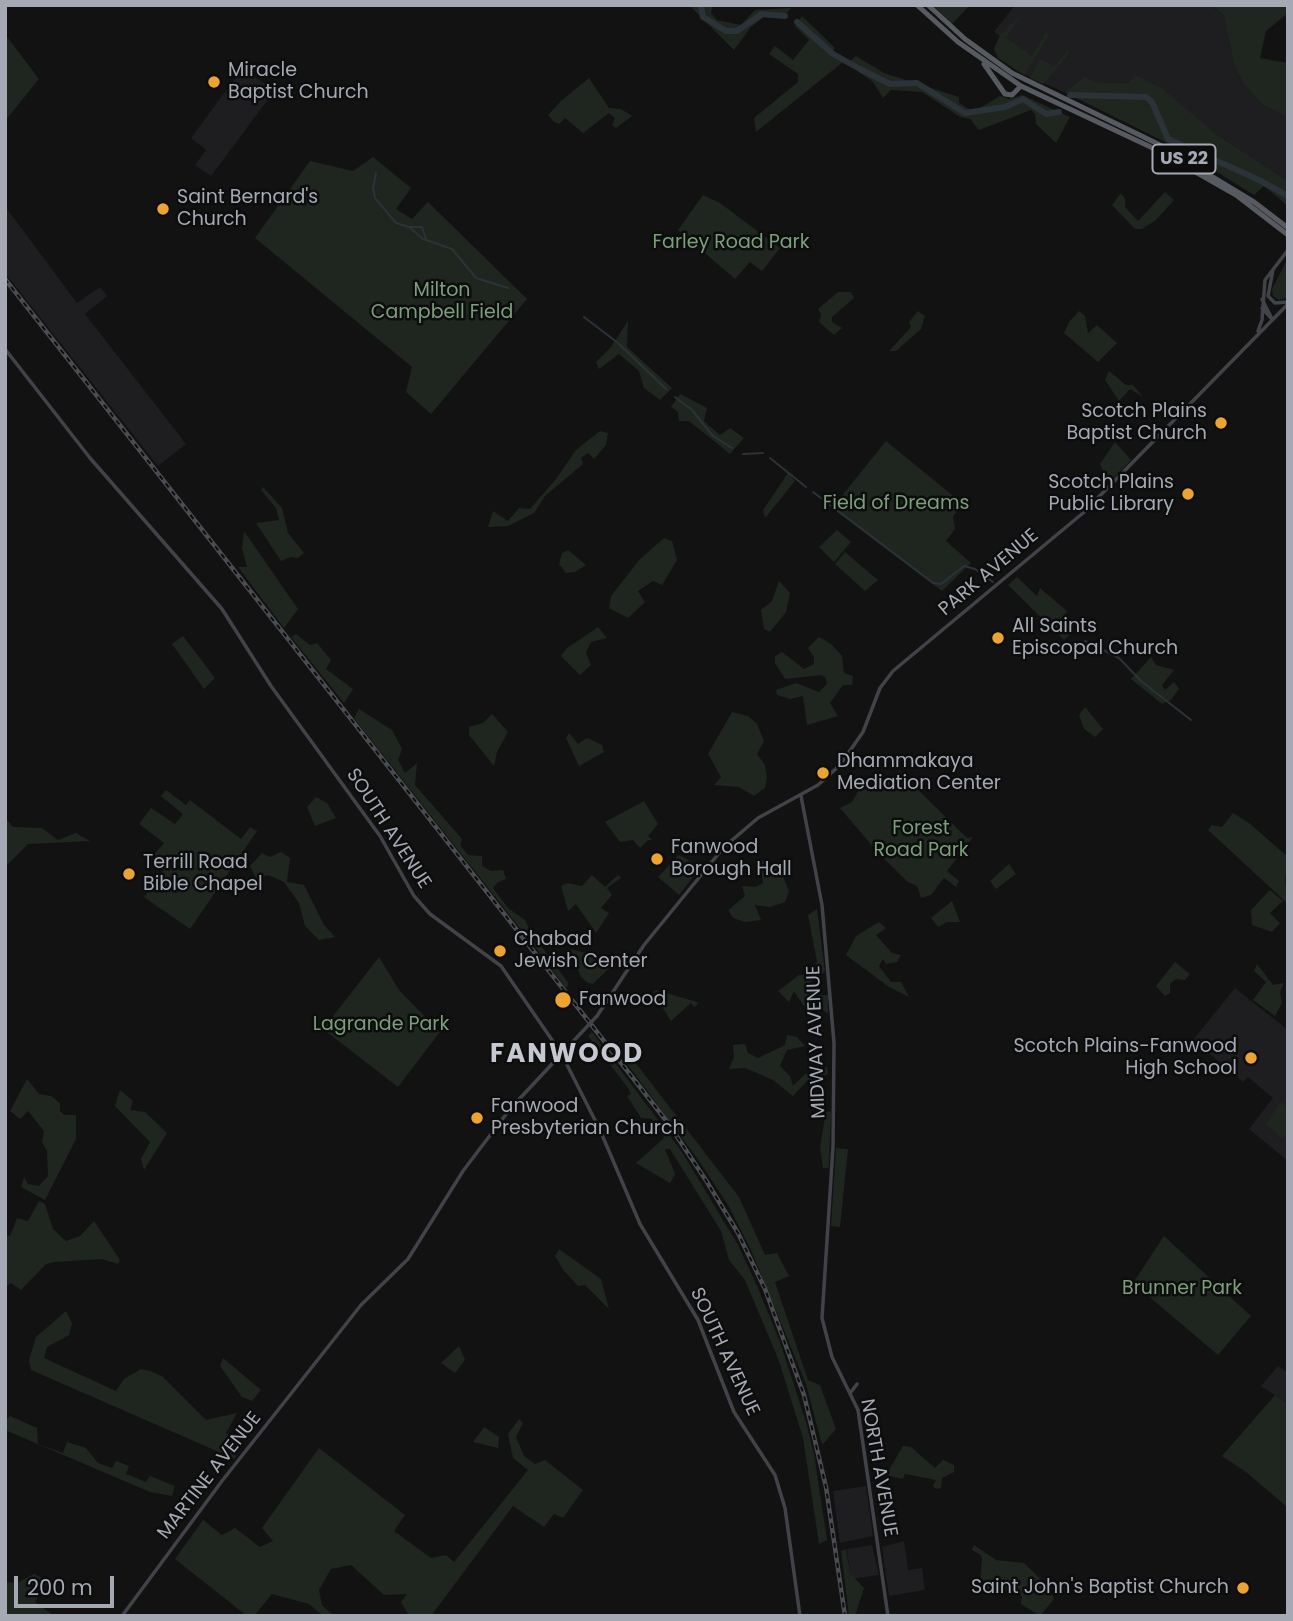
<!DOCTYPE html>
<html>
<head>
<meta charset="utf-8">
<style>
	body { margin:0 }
	#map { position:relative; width:1293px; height:1621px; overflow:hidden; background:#121213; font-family:Poppins,sans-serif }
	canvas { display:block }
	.frame { position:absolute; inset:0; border:7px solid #a4a9b4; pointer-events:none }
	.scale { position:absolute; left:14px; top:1576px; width:100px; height:32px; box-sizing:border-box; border:4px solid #a4a9b4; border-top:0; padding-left:9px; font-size:21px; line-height:24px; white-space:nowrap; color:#a4a9b4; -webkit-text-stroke:5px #0d0d0e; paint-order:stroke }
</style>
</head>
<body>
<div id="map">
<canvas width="1293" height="1621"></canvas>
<div class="frame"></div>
<div class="scale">200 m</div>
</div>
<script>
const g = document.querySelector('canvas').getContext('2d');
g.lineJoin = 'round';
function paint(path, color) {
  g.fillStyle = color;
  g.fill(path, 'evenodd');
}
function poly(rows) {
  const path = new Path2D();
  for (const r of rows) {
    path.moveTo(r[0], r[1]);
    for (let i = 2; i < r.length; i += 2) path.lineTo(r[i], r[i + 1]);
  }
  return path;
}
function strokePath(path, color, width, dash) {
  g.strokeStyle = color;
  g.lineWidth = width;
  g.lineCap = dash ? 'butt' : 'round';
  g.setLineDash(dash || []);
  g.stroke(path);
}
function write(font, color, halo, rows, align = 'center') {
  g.font = font + ' Poppins,sans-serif';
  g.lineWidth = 5;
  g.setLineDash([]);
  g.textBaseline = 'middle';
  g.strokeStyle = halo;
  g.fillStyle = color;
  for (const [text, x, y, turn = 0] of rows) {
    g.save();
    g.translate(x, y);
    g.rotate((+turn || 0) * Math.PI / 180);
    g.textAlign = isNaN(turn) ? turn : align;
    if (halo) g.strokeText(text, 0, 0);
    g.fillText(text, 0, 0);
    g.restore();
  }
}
const built = poly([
	[1015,5,1211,5,1224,16,1234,64,1242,82,1261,102,1288,118,1288,181,1216,134,1161,88,1147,83,1093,82,1085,76,1064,92,1021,73,1000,59,1009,43,994,32],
	[242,69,275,90,211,176,195,165,206,150,191,138],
	[5,206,77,303,100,287,107,296,85,314,186,444,158,466,5,273],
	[1235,988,1288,1030,1288,1161,1249,1129,1273,1098,1248,1077,1243,1082,1193,1040],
	[1278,1366,1288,1373,1288,1404,1261,1386],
	[866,1486,873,1536,840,1543,833,1491],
	[904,1541,908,1570,922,1568,925,1590,889,1596,882,1547],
	[872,1545,879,1575,851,1579,847,1549]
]);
const green = poly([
	[689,5,713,5,711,13,717,20,741,25,755,10,791,8,783,18,764,17,751,27,734,50],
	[933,5,970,5,952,24],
	[1212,5,1288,5,1288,13,1266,31,1260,58,1288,63,1288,118,1261,103,1242,82,1234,64,1224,16],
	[1021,15,1006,38,1032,56,1046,32,1049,35,1024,75,998,58,994,49,1000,35],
	[802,16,835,48,829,54,843,62,756,132,754,118,798,82,798,74,769,54,775,46,793,60,809,40,795,26],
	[8,38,39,79,5,121,5,41],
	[1064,50,1069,51,1068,55,1043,84,1030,78,1040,59,1054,67,1066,53],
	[856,56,884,73,959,97,959,103,969,109,978,109,1000,96,1009,99,1022,95,1070,117,1056,143,1036,124,1035,114,1031,110,979,130,970,119,960,117,922,92,891,90,883,98,873,82,847,64],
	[1133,74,1163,89,1216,134,1288,181,1288,206,1264,186,1254,195,1183,151,1064,92,1085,76,1094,82,1128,83,1134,77],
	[589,78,609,108,621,109,632,116,616,128,612,125,615,118,609,113,583,133,565,118,559,124,554,122,548,115,561,101],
	[373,157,411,188,396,209,412,219,428,202,527,299,431,414,406,392,412,367,255,238,310,161,353,171],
	[1165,192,1174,200,1156,220,1142,229,1135,229,1112,205,1121,193,1125,199,1125,207,1138,221],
	[703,195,720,203,780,248,762,271,750,262,735,279,678,230],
	[1288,258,1288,297,1279,300,1273,296,1272,289],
	[838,292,851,292,854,298,832,317,832,322,842,328,834,335,819,322,821,314,818,309],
	[918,311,925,316,921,329,896,351,889,351,911,327,909,322],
	[1079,311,1085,316,1088,333,1097,325,1117,343,1098,362,1064,333,1069,322],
	[628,321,627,347,672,388,660,400,644,388,639,371,619,354,599,369,596,362,611,347],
	[1109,371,1126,385,1133,385,1143,397,1130,389,1119,401,1105,380],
	[680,394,707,408,704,421,720,435,730,428,744,438,730,454,689,421,679,421,678,412,671,407],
	[600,431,608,433,606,445,594,459,588,453,581,458,583,464,545,496,534,513,508,526,488,527,493,511,508,521,519,508,530,509,556,479,576,450],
	[886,441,963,504,953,516,955,529,946,541,971,563,942,591,832,508],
	[1115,442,1131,460,1109,483,1100,464],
	[788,473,795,481,765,518,763,510],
	[263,487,282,508,288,533,304,553,298,558,291,557,281,561,256,523,279,520,276,508,261,490],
	[837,530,851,542,834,562,819,547],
	[244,531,298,609,284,628,238,567,247,567,242,548],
	[664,538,672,541,677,560,662,585,653,581,638,591,645,602,628,618,609,608,611,596,640,559],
	[568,550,586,565,575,572,566,573,559,564,562,553],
	[845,552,878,580,865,591,835,564],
	[1017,577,1037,596,1040,588,1067,611,1061,620,1071,633,1064,640,1008,585],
	[779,581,790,593,786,612,770,632,764,629,761,610,772,601],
	[598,627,607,638,591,642,586,653,591,665,580,675,561,656,567,648],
	[296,634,310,645,317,643,331,660,326,669,353,689,344,703,291,637],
	[183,636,215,678,204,689,172,644],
	[819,637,831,644,842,656,844,673,853,676,852,685,843,685,830,703,838,716,807,725,803,696,790,699,777,695,776,690,796,683,819,692,827,684,825,677,821,675,785,679,775,663,775,656,782,652,804,669,814,664,814,657,808,648],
	[1151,657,1156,665,1174,670,1162,685,1165,690,1174,682,1179,689,1171,700,1162,704,1131,679],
	[1085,707,1103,729,1095,737,1084,729,1079,715],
	[359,709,392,730,402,749,398,760,405,773,417,763,415,785,462,839,460,845,468,855,482,856,482,866,491,871,503,870,506,879,498,882,493,888,508,908,525,920,531,933,526,936,354,718],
	[732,712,748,716,757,724,764,741,757,754,765,765,767,777,765,788,754,796,739,787,714,785,721,777,708,754],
	[492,714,508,732,497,752,494,766,469,735,469,727,483,723],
	[569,733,578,744,587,738,602,745,604,752,579,766,566,738],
	[899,771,967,838,973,837,947,871,959,881,956,887,944,878,931,895,921,898,917,886,908,882,877,852,886,843,881,843,875,849,840,808,852,802,860,788,883,787],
	[166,790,186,805,190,800,241,839,250,827,257,831,190,929,144,897,164,870,152,857,164,843,139,824,151,808,175,824,183,814,161,796],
	[316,797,327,803,336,818,315,826,307,807],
	[644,801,658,824,648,836,652,840,648,840,640,848,633,840,620,842,605,822],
	[1233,813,1249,823,1288,857,1285,880,1288,904,1208,830,1212,825,1222,827],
	[5,818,13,827,42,828,58,840,76,833,90,841,28,844,5,867],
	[281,852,290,858,287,882,304,885,324,925,335,937,319,940,305,926,299,903,284,882,268,875,256,878,250,866,262,853,270,857],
	[679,855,701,867,679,895,658,877],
	[759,859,780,869,789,891,785,902,770,907,755,905,761,920,745,922,733,918,728,910,745,896,742,886,756,887,763,883],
	[1009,864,1016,874,996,889,990,881],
	[592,875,605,887,618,875,621,878,607,888,612,895,601,908,609,913,596,933,576,904,568,911,561,886,567,883,582,886],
	[1270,890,1283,901,1270,913,1280,923,1272,932,1252,925,1251,910],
	[952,901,960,922,947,922,938,927,931,918],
	[817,909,825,972,807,985,810,995,828,995,828,1014,815,1003,805,1008,794,991,789,1002,778,991,799,975,811,974,817,962,808,915],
	[879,922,886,928,876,935,892,953,901,955,897,962,886,964,883,959,879,966,891,982,901,982,909,997,889,987,846,955,856,936],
	[536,939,569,984,566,988,531,941],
	[568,949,597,955,617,964,608,969,593,984,588,983,581,977,571,954,566,952],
	[379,957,399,990,440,1032,398,1087,323,1029],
	[1175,962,1190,974,1185,980,1176,979,1170,984,1170,993,1165,996,1156,986],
	[1257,964,1273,985,1284,983,1280,992,1282,1003,1275,1016,1253,1000,1266,982,1254,971],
	[656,990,697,1002,698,1004,694,1007,691,1003,671,1021,653,992],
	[592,1032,682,1152,738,1245,757,1286,780,1342,806,1422,814,1454,827,1540,819,1544,803,1438,779,1361,745,1280,729,1260,721,1231,670,1149,665,1149,675,1174,670,1183,636,1163,664,1138,652,1119,641,1118,627,1096,631,1094,628,1088,588,1036],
	[787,1035,797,1037,805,1046,787,1050,780,1066,790,1076,793,1086,805,1074,827,1067,828,1074,813,1081,808,1080,793,1096,773,1080,745,1068,729,1069,734,1057,733,1045,745,1044,748,1053,758,1058,785,1045],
	[628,1053,739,1197,765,1255,777,1253,789,1276,775,1282,808,1380,820,1385,836,1429,822,1445,806,1384,751,1250,728,1205,699,1161,620,1054],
	[27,1079,39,1094,51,1096,60,1103,60,1111,64,1115,76,1115,76,1139,45,1200,21,1187,24,1177,28,1184,39,1186,48,1176,47,1151,42,1142,44,1131,28,1111,20,1119,10,1111],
	[120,1090,133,1101,130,1110,145,1112,167,1133,144,1170,141,1159,150,1142,115,1106],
	[1281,1102,1288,1108,1288,1132,1283,1139,1266,1124],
	[826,1111,831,1112,829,1168,823,1168,820,1147],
	[836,1148,848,1149,840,1227,831,1226],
	[39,1201,45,1204,53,1229,66,1241,80,1236,94,1221,120,1260,118,1264,102,1259,55,1262,46,1264,21,1290,11,1283,5,1287,5,1235,10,1236,17,1218,28,1221],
	[1164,1236,1251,1316,1218,1355,1133,1283],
	[559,1249,601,1279,609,1309,585,1285,578,1286,564,1271,555,1256],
	[66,1311,72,1323,69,1335,47,1347,44,1358,116,1391,124,1379,141,1369,150,1371,162,1376,206,1420,237,1413,226,1433,239,1445,235,1459,31,1370,29,1360,36,1337],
	[459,1346,465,1360,455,1373,441,1363],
	[223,1358,261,1390,252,1401,242,1397,220,1366],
	[1275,1395,1288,1404,1286,1506,1246,1472,1222,1456],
	[10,1416,37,1428,38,1444,63,1453,67,1442,86,1448,98,1463,112,1468,116,1461,129,1466,126,1474,146,1482,150,1476,175,1486,172,1496,150,1492,5,1430,5,1421],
	[519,1419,523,1423,516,1437,524,1456,535,1464,545,1460,583,1490,563,1518,554,1514,544,1527,513,1506,431,1616,409,1616,401,1602,407,1594,384,1595,351,1565,331,1569,319,1590,322,1605,334,1616,323,1616,309,1604,272,1594,254,1616,247,1616,175,1559,203,1520,222,1535,235,1528,260,1547,273,1541,262,1528,319,1448,405,1515,394,1531,431,1558,446,1555,454,1562,528,1470,513,1458,508,1434],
	[484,1427,499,1437,498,1448,473,1442],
	[903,1446,911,1447,935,1468,943,1460,954,1465,954,1472,942,1478,941,1488,936,1489,933,1486,936,1480,905,1474,903,1479,886,1475],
	[974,1545,996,1560,1024,1563,1048,1586,1054,1599,1040,1616,1021,1604,1022,1596,1018,1593,998,1588,988,1591,980,1584,982,1559,981,1555,972,1550],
	[846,1549,850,1573,864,1588,855,1616,849,1616,841,1551],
	[34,1574,48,1581,35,1602,54,1616,5,1616,5,1582,17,1583]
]);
const stream = poly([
	[376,173,373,188,375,198,396,223,409,227,423,239,452,249,476,278,508,288],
	[409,227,422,227,426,239],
	[584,317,618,343,666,389],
	[675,397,692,410,713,436,732,448],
	[743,454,763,453],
	[770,458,806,487],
	[813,492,933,583,941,584,964,566,975,569,993,582],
	[1085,641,1119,658,1141,681,1191,720]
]);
const river = poly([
	[701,5,703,17,726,31,737,31,762,14,785,16],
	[797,22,833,54,860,69,890,84,917,83,965,113,1005,107,1023,99,1046,114,1059,112],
	[1070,95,1146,97,1152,102,1168,139,1257,179,1288,196]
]);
const secondary = poly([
	[1273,270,1268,296,1275,303,1288,302],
	[1262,299,1272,319],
	[1262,308,1272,319],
	[1258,331,1262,320,1265,280,1288,250],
	[5,349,90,458,222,609,271,686,380,836,414,896,430,914,501,966,561,1053,600,1130,640,1224,698,1320,734,1412,775,1475,785,1508,800,1616],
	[801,796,822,905,834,1043,833,1147,822,1318,832,1357,858,1410,888,1616],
	[597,1016,644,945,724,847,758,818,818,785,840,765,863,732,880,688,893,671,1083,513,1288,304],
	[851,1392,857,1384],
	[122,1616,222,1481,361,1305,408,1259,463,1171,510,1109,581,1033]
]);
const trunk = poly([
	[917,5,958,42,1021,86,1157,150,1236,195,1288,235],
	[928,5,965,39,1012,73,1158,144,1254,202,1288,228],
	[984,64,1005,94,1012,95,1021,86]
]);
const rail = poly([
	[5,279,597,1032,668,1123,707,1182,738,1233,765,1289,804,1395,826,1487,845,1616]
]);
const secondaryBridge = poly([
	[581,1033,597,1016]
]);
const markers = [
	[214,82,7,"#eba332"],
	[163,209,7,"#eba332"],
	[1221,423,7,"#eba332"],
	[1188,494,7,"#eba332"],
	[998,638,7,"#eba332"],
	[823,773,7,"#eba332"],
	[657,859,7,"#eba332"],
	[129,874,7,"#eba332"],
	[500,951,7,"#eba332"],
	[563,1000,9,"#eba332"],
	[1251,1058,7,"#eba332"],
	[477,1118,7,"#eba332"],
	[1243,1588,7,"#eba332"]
];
const shields = [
	[1184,159,63]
];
const shieldNames = [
	["US 22",1184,159]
];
const poiNames = [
	["Miracle",228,71],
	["Baptist Church",228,93],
	["Saint Bernard's",177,198],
	["Church",177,220],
	["Scotch Plains",1207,412,"right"],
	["Baptist Church",1207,434,"right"],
	["Scotch Plains",1174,483,"right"],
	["Public Library",1174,505,"right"],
	["All Saints",1012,627],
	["Episcopal Church",1012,649],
	["Dhammakaya",837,762],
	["Mediation Center",837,784],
	["Fanwood",671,848],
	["Borough Hall",671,870],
	["Terrill Road",143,863],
	["Bible Chapel",143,885],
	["Chabad",514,940],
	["Jewish Center",514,962],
	["Fanwood",579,1000],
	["Scotch Plains-Fanwood",1237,1047,"right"],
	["High School",1237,1069,"right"],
	["Fanwood",491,1107],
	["Presbyterian Church",491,1129],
	["Saint John's Baptist Church",1229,1588,"right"]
];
const parkNames = [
	["Farley Road Park",731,243],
	["Milton",442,291],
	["Campbell Field",442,313],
	["Field of Dreams",896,504],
	["Forest",921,829],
	["Road Park",921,851],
	["Lagrande Park",381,1025],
	["Brunner Park",1182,1289]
];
const streetNames = [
	["PARK AVENUE",989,573,-40],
	["SOUTH AVENUE",388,829,57],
	["MIDWAY AVENUE",817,1042,-92],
	["SOUTH AVENUE",724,1352,65],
	["NORTH AVENUE",878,1468,80],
	["MARTINE AVENUE",210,1476,-52]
];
const districtNames = [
	["FANWOOD",567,1055]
];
paint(built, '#1e1e20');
paint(green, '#1e261f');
strokePath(stream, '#2b3339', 2);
strokePath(river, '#2b3339', 6);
strokePath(secondary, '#414348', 3.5);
strokePath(trunk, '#575a60', 5);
strokePath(rail, '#4a4c51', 4.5);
strokePath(rail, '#0d0d0e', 2, [5]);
strokePath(secondaryBridge, '#414348', 3.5);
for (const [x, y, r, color] of markers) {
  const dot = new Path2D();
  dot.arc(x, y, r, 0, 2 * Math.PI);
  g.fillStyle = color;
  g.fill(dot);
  strokePath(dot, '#0d0d0e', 2.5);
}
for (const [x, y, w] of shields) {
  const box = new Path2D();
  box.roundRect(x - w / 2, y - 14.5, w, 29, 5);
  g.fillStyle = '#0d0d0e';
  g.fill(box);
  strokePath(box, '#a4a9b4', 2);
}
write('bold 18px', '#a4a9b4', null, shieldNames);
write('19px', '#a4a9b4', '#0d0d0e', poiNames, 'left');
write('19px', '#7b9e7b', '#0d0d0e', parkNames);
write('19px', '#a4a9b4', '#0d0d0e', streetNames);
g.letterSpacing = '2px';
write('bold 26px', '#c5c8d0', '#0d0d0e', districtNames);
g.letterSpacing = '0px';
</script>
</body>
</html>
